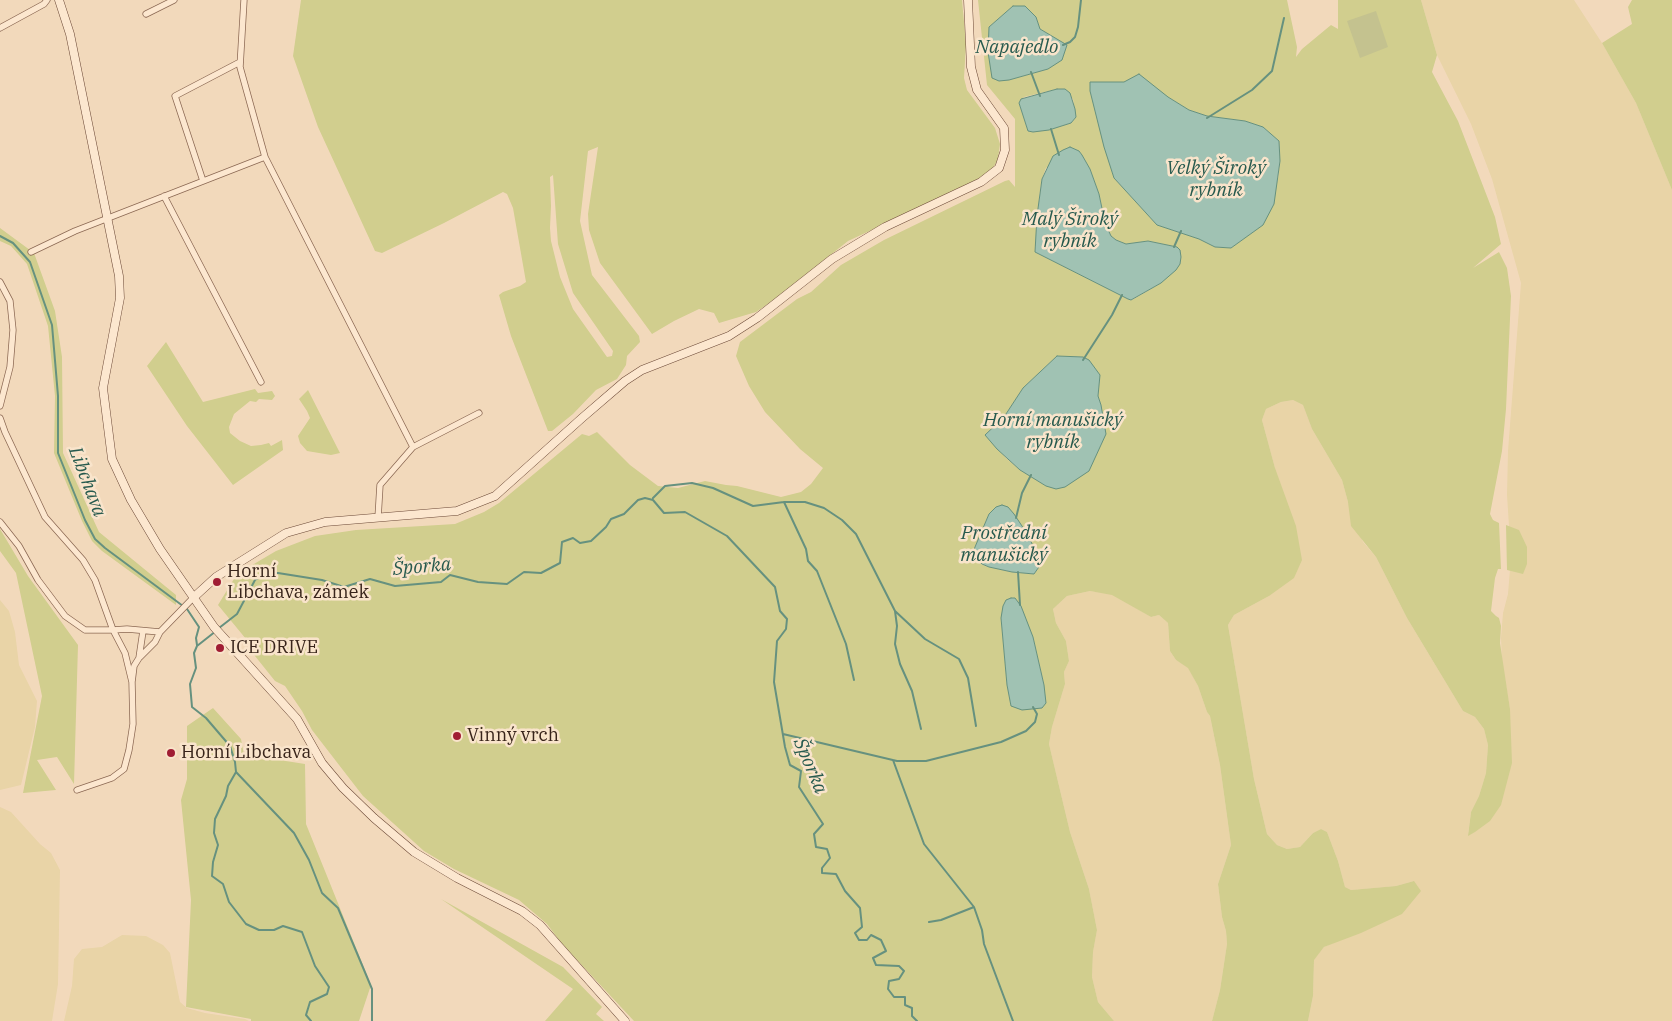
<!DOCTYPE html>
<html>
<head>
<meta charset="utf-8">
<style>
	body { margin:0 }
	canvas { display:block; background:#f2d9bb }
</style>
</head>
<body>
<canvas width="1672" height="1021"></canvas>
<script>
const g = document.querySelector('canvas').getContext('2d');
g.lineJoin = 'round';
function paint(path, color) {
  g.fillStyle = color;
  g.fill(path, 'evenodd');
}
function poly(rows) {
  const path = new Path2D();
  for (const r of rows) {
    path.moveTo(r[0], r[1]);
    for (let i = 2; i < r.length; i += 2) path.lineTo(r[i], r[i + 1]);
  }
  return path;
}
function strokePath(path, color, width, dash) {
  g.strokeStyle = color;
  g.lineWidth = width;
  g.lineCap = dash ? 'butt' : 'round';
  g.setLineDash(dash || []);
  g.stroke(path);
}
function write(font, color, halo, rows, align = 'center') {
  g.font = font + ' "IBM Plex Serif",serif';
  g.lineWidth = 5;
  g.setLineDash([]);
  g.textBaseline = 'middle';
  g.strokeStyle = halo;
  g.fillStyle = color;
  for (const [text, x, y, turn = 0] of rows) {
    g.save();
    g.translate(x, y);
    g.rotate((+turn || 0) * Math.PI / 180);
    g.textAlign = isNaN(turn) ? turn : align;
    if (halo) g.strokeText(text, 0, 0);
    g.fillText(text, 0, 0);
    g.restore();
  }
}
const farmland = poly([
	[1421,0,1574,0,1602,43,1636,103,1672,190,1672,1021,1308,1021,1313,996,1314,959,1324,947,1335,942,1414,881,1396,886,1351,890,1345,887,1338,861,1327,832,1321,829,1313,833,1300,847,1287,849,1277,845,1267,834,1254,779,1228,625,1234,615,1269,596,1275,468,1262,420,1266,409,1281,402,1293,400,1303,405,1312,429,1342,480,1348,502,1363,542,1376,557,1407,618,1463,711,1475,717,1484,729,1488,745,1486,773,1479,796,1471,812,1468,835,1510,709,1502,661,1501,638,1503,613,1508,594,1511,557,1507,495,1508,451,1521,283,1492,179,1471,124,1437,55],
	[1090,591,1112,594,1151,617,1159,615,1168,623,1170,651,1176,660,1188,667,1198,686,1207,712,1210,716,1220,765,1231,845,1218,884,1222,917,1226,931,1227,944,1220,990,1212,1021,1114,1021,1098,1002,1092,977,1093,952,1097,930,1089,889,1070,832,1049,744,1052,727,1065,684,1064,672,1069,661,1066,641,1056,623,1053,609,1067,596],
	[0,600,9,611,15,632,19,665,37,701,35,727,21,785,0,790],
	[0,807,11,812,40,844,51,853,60,870,58,984,52,1021,0,1021],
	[122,935,146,936,163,945,170,953,180,1002,187,1008,205,1013,245,1019,249,1021,64,1021,72,986,74,959,82,949,102,947]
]);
const green = poly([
	[301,0,962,0,966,44,964,78,967,90,995,128,1000,144,998,159,993,168,979,180,848,241,778,297,756,312,719,323,714,313,699,309,674,321,652,334,600,263,589,230,588,214,598,147,588,151,580,221,592,275,639,336,640,342,627,356,626,365,617,379,596,390,573,414,552,431,548,431,511,336,499,295,503,292,520,286,526,282,513,208,507,194,503,192,444,223,382,253,375,251,318,127,293,56],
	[553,175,558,244,573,293,613,351,612,356,607,357,573,309,560,277,551,241,550,228,551,206,550,177],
	[978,0,1287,0,1297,47,1296,57,1302,49,1331,25,1338,29,1338,0,1421,0,1437,55,1432,72,1458,121,1495,217,1501,244,1473,268,1499,252,1507,268,1511,296,1506,409,1502,451,1490,514,1493,520,1499,523,1501,569,1498,569,1495,578,1491,611,1496,616,1499,618,1501,626,1500,643,1510,709,1512,763,1501,805,1490,821,1475,832,1468,836,1471,812,1479,796,1486,773,1488,745,1484,729,1475,717,1463,711,1407,618,1376,557,1351,526,1348,502,1342,480,1312,429,1303,405,1293,400,1281,402,1266,409,1262,420,1275,468,1296,526,1302,560,1294,578,1269,596,1234,615,1228,625,1254,779,1267,834,1277,845,1287,849,1300,847,1313,833,1321,829,1327,832,1338,861,1345,887,1351,890,1396,886,1414,881,1421,891,1402,914,1361,933,1324,947,1314,960,1313,996,1308,1021,1212,1021,1220,990,1227,944,1226,931,1222,917,1218,884,1231,845,1220,765,1210,716,1207,712,1198,686,1188,668,1176,660,1170,651,1168,623,1159,615,1151,617,1112,595,1090,591,1067,596,1053,609,1056,623,1066,641,1069,661,1064,672,1065,684,1052,727,1049,744,1070,832,1089,889,1097,930,1093,952,1092,977,1098,1002,1114,1021,634,1021,562,944,547,924,519,900,454,869,424,851,363,796,312,730,302,711,285,686,275,681,251,651,246,639,218,605,237,574,276,551,315,536,356,530,455,524,484,512,499,503,582,434,589,436,597,432,630,465,658,486,678,488,705,481,726,485,737,486,781,497,801,492,811,484,823,468,800,449,765,412,749,386,739,363,736,356,740,342,797,299,811,292,841,265,884,240,1005,181,1009,180,1015,187,1015,119,987,85],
	[1013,6,1036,17,1040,29,1057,40,1048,69,1009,80,989,27],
	[1090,82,1124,82,1168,97,1189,110,1207,116,1245,121,1263,127,1279,141,1280,161,1278,179,1262,225,1231,248,1215,247,1199,239,1157,225,1114,178,1090,91],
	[1057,89,1073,99,1076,117,1071,123,1051,129,1033,132,1028,131,1019,103,1024,97],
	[1079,151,1090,169,1099,194,1105,223,1111,236,1116,240,1126,244,1148,241,1177,247,1161,283,1132,300,1128,299,1035,252,1040,191,1042,179,1046,168],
	[1057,356,1083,357,1100,375,1098,396,1101,405,1102,443,1096,455,1046,486,1020,470,1006,458,985,435,1004,417,1023,388],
	[989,514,1041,564,1034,574,1012,572,989,567,981,564,973,553],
	[1001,618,1033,637,1044,685,1011,705,1007,685],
	[1632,0,1672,0,1672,190,1636,103,1602,43,1632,24,1628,7],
	[0,228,34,253,55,311,62,357,63,453,99,532,176,595,176,605,102,551,92,541,82,521,54,453,55,396,48,326,27,264,11,246,0,241],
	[166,342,203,402,255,389,258,393,272,391,275,396,272,400,259,399,256,402,250,401,234,414,229,427,230,433,240,441,251,446,261,445,269,443,271,446,282,440,283,450,233,485,187,426,147,366],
	[308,390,340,453,331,455,307,451,300,443,298,436,310,418,307,411,299,399],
	[1506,525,1519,530,1527,547,1527,564,1523,574,1507,570],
	[0,529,28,576,78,645,74,784,57,757,37,760,56,790,23,793,42,696,16,573,0,551],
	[213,708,241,739,245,760,273,759,305,764,306,824,371,985,359,1021,251,1021,251,1019,186,1007,191,900,181,800,187,779,187,726],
	[441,899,563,967,602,1007,596,1014,604,1021,545,1021,573,989]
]);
const cemetery = poly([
	[1376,11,1388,47,1360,58,1347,21]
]);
const water = poly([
	[1013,6,1025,6,1036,17,1040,29,1067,45,1062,60,1048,69,1009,80,999,81,992,78,988,52,989,27,1013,6],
	[1139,74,1168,97,1189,110,1207,116,1245,121,1263,127,1279,141,1280,161,1274,204,1263,225,1231,248,1215,247,1199,239,1157,225,1114,178,1104,147,1090,91,1090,82,1124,82,1139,74],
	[1057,89,1065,89,1070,93,1075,109,1076,117,1071,123,1049,130,1033,132,1028,131,1019,103,1021,99,1057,89],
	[1070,147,1079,151,1082,155,1090,169,1099,194,1105,223,1111,236,1116,240,1126,244,1148,241,1177,247,1180,250,1181,257,1180,264,1176,270,1161,283,1131,300,1128,299,1035,252,1037,216,1042,179,1053,156,1063,150,1070,147],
	[1057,356,1083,357,1089,360,1100,375,1098,396,1101,405,1106,434,1089,471,1065,487,1056,489,1046,486,1020,470,997,449,985,435,1004,417,1023,388,1057,356],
	[1002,505,1008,507,1014,514,1028,535,1039,559,1041,564,1034,574,1012,572,989,567,982,564,975,558,973,553,975,547,989,514,996,507,1002,505],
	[1011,598,1015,598,1021,606,1033,637,1044,685,1046,703,1042,708,1022,710,1011,706,1007,685,1001,618,1003,606,1006,600,1011,598]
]);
const stream = poly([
	[1063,45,1070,42,1075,37,1078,27,1081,0],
	[1031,72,1040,96],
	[1207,118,1252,90,1272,71,1284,18],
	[1051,129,1059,155],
	[0,236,13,243,30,262,52,325,58,396,58,453,85,520,95,539,105,548,187,609,199,627,196,638,197,645],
	[1174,247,1181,231],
	[1083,360,1112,315,1122,295],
	[653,498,665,486,692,483,713,488,753,506,784,502,805,502,824,508,842,520,856,534,895,611,925,639,959,659,968,678,976,726],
	[784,502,806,549,808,561,817,571,846,644,854,680],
	[1016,518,1022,493,1031,475],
	[1018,572,1020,605],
	[895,611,897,626,895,644,900,664,912,691,921,729],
	[219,628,237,614,255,580,267,573,278,573,322,580,344,587,370,579,395,586,441,582,450,575,478,582,507,584,524,572,541,573,560,563,562,542,573,538,580,543,591,541,606,527,611,519,624,514,638,500,645,498,653,500,664,513,685,512,727,536,775,587,780,611,787,619,786,629,777,641,774,682,785,747,790,765,801,771,799,787,823,824,814,834,816,847,827,849,830,858,822,868,822,873,836,874,845,891,860,908,862,927,855,933,859,940,867,940,871,935,881,940,886,951,873,958,876,965,899,966,904,971,899,979,889,981,888,989,894,997,905,997,905,1005,912,1008,912,1016,917,1021],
	[216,631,197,646,194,653,196,668,190,684,192,707,206,718,230,746,235,762,236,772,228,786,226,796,215,819,214,833,218,845,213,862,212,876,223,884,229,902,246,924,259,930,274,930,283,926,302,932,315,966,329,987,327,994,310,1002,306,1015,311,1021],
	[783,734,897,761,926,761,1001,742,1026,731,1035,722,1037,714,1033,707],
	[893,760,924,844,974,907,982,930,984,944,1013,1021],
	[236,772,294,833,309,860,322,893,338,908,372,989,372,1021],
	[929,922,941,920,974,907]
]);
const street = poly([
	[244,0,240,67,265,157,413,447,380,485,378,518],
	[146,14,174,0],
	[0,28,44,4,47,0],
	[203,181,175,96,240,62],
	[164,196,261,382],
	[31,252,75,231,265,157],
	[0,282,10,301,13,330,10,367,0,406],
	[0,418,5,432,45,517,83,560,95,580,113,630,127,629,160,632,193,598],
	[413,447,479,413],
	[0,522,19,546,38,580,65,616,85,630,113,630,125,653,132,682],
	[140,657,155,642,160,632],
	[77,790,112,778,124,769,129,750,133,724,132,682,134,666,139,658,143,631]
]);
const secondary = poly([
	[59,0,70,34,119,276,120,298,103,388,112,459,131,500,160,549,214,627,297,719,322,763,343,788,374,818,414,852,457,878,522,911,540,925,625,1021],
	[193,598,216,577,286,533,325,522,457,511,495,496,582,418,625,381,642,370,729,336,757,318,832,259,885,227,981,182,999,168,1005,150,1004,128,977,90,971,67,968,0]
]);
const markers = [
	[217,582,5,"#a01d33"],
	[220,648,5,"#a01d33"],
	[457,736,5,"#a01d33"],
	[171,753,5,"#a01d33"]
];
const poiNames = [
	["Horní",227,572],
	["Libchava, zámek",227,593],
	["ICE DRIVE",230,648],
	["Vinný vrch",467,736],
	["Horní Libchava",181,753]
];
const waterNames = [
	["Napajedlo",1017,48],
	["Velký Široký",1216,169],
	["rybník",1216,191],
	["Malý Široký",1070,220],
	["rybník",1070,242],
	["Horní manušický",1053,421],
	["rybník",1053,443],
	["Libchava",87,482,69],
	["Prostřední",1004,534],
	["manušický",1004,556],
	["Šporka",422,567,-5],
	["Šporka",810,766,67]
];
paint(farmland, '#e9d4a7');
paint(green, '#d1ce8e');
paint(cemetery, '#c4c28f');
paint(water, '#a0c2b3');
strokePath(water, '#66917f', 1);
strokePath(stream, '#66917f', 2);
strokePath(street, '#8b6853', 7);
strokePath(secondary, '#6c4937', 9);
strokePath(street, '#fce7cf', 5.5);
strokePath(secondary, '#fce7cf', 8);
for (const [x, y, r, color] of markers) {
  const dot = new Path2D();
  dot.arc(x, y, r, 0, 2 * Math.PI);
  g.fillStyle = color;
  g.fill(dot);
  strokePath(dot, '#f9e4cb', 2);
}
write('18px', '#38241a', '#f9e4cb', poiNames, 'left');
write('italic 19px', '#275a4e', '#f9e4cb', waterNames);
</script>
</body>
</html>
